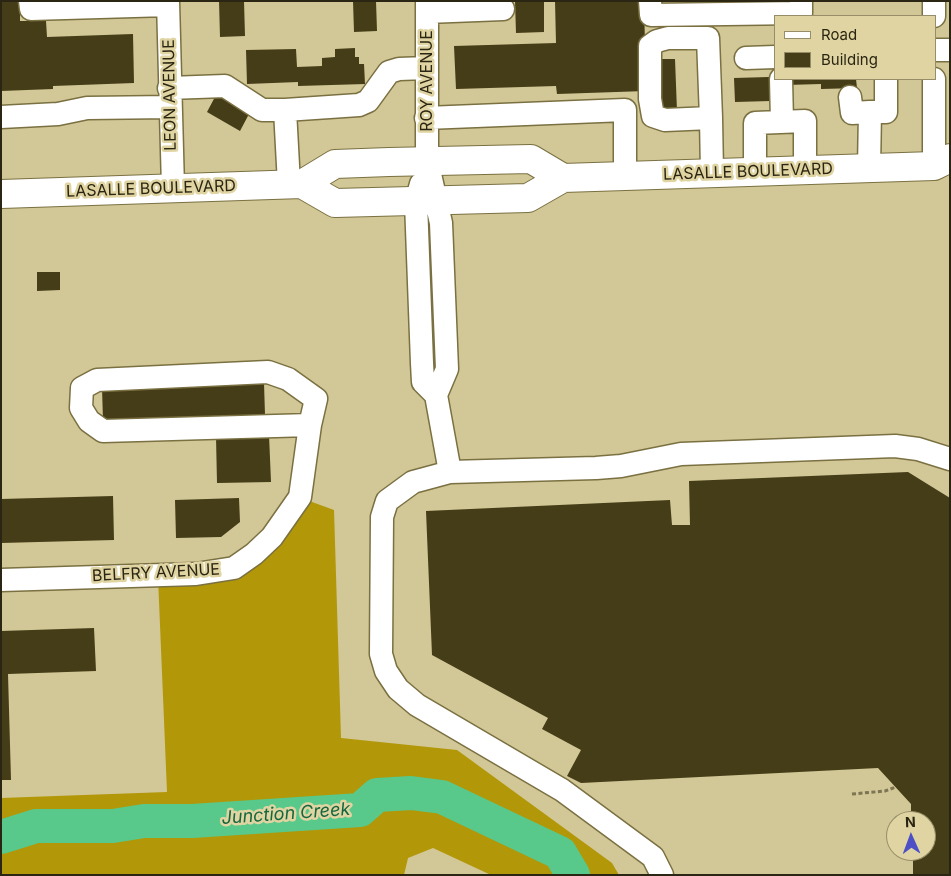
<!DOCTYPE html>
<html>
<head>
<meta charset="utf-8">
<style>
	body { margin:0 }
	#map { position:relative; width:951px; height:876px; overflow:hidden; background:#d2c796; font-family:Inter,sans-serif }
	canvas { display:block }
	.frame { position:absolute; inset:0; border:2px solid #2b2613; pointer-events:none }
	.legend { position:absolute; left:774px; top:15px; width:162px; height:65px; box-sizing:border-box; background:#dfd4a2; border:1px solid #978e69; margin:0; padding:6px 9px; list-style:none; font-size:15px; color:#2b2613 }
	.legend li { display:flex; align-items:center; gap:10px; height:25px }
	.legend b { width:25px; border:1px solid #978e69 }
	.north { position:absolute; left:886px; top:811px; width:50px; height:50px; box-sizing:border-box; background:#dfd4a2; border:1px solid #978e69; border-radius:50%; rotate:358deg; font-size:14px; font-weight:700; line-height:20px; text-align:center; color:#2b2613 }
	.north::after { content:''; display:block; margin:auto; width:18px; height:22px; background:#4c4fc5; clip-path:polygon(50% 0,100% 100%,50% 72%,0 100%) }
</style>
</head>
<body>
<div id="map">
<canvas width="951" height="876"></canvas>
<div class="frame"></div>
<ul class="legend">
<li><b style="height:6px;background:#fff"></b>Road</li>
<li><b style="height:14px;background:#453d18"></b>Building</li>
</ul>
<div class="north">N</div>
</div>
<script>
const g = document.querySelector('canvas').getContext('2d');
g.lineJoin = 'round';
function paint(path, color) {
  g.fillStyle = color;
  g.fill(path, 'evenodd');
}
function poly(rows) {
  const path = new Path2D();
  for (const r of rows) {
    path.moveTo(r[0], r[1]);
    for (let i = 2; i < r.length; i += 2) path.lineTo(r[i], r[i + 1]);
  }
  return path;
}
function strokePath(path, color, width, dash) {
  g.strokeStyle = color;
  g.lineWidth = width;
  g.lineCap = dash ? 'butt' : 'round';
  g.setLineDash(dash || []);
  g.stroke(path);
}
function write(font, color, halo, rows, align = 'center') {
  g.font = font + ' Inter,sans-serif';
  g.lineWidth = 5;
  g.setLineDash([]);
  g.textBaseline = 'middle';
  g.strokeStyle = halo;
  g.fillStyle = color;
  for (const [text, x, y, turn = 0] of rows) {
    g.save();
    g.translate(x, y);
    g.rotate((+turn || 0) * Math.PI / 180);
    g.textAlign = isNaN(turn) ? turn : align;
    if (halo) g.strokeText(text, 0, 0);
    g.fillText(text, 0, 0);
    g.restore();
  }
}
const forest = poly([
	[301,498,334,510,341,738,457,750,612,863,619,875,491,875,433,848,408,858,404,875,1,875,1,798,167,792,158,577,215,574]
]);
const river = poly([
	[1,837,36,826,113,826,144,821,192,821,360,810,377,795,411,793,442,797,560,853,573,875]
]);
const building = poly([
	[1,1,20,1,20,21,46,21,47,37,133,34,134,83,53,86,53,89,1,91],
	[219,1,244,1,245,36,220,37],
	[353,1,376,1,377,31,354,32],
	[515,1,544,1,544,32,516,33],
	[555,1,644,1,646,91,557,94,556,86,456,89,454,46,556,43],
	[355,48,355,57,359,57,359,64,364,64,365,84,298,86,298,82,247,84,246,50,296,49,297,67,322,66,322,58,335,57,335,49],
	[653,59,675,59,677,111,655,111],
	[769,77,770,101,735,102,734,78],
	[786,79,856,79,857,88,821,89,821,84,786,85],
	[216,95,249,114,240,131,207,112],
	[37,272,60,272,60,290,37,291],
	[264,383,265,415,103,420,102,388],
	[269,435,271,482,217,483,216,437],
	[908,472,950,498,950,875,913,875,913,851,926,851,926,821,911,821,911,804,878,768,581,783,567,776,581,750,542,729,548,718,432,655,426,511,670,500,672,525,690,525,689,481],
	[113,496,114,540,1,543,1,499],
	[239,498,240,522,221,537,176,538,175,500],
	[94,628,96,671,8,674,11,780,1,780,1,631]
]);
const path = poly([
	[852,794,885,791,896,787]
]);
const minor = poly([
	[30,1,31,9,168,5],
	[168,1,173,188],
	[427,1,427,161,441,223,447,369,436,395,450,472],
	[650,1,651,15,801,13,801,1],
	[427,12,503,9],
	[934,16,934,1],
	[935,50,950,50],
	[746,58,775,57],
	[781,79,782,122],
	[169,88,225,86,262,110,285,110],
	[850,97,852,113,870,112],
	[1,117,58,114,87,108,170,107],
	[426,118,625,110,625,176],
	[711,118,665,120,653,116,650,99,650,46,657,41,668,38,708,38,711,118,712,173],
	[934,166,934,79],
	[869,168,870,112,886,112,886,79],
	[755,172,755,123,805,121,805,170],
	[289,184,285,110,359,105,368,101,389,72,399,69,427,68],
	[421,184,416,202,422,363,423,382,436,395],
	[1,580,196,574,234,568,254,554,272,537,300,497,310,425,316,399,288,379,268,372,97,380,82,388,81,408,89,421,103,431,310,425],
	[662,875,653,857,562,790,417,705,398,689,386,671,381,654,382,517,387,501,413,482,450,472,596,468,621,466,681,454,895,446,918,449,950,459]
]);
const major = poly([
	[302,184,335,203,528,198,563,178,934,166,950,158],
	[1,194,302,184,335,164,389,162,531,159,563,178]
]);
const streetNames = [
	["ROY AVENUE",427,81,-90],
	["LEON AVENUE",170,95,-91],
	["LASALLE BOULEVARD",748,172,-2],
	["LASALLE BOULEVARD",151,189,-2],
	["BELFRY AVENUE",156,573,-3]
];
const waterNames = [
	["Junction Creek",286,814,-4]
];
paint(forest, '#b29708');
strokePath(river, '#58c98a', 34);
paint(building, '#453d18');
strokePath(minor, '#7a7041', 25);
strokePath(major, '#7a7041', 30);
strokePath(path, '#7d7553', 3, [4, 2.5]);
strokePath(minor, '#fff', 22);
strokePath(major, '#fff', 28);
write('16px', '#2b2613', '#dfd4a2', streetNames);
write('italic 18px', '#14673e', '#dfd4a2', waterNames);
</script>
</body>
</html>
